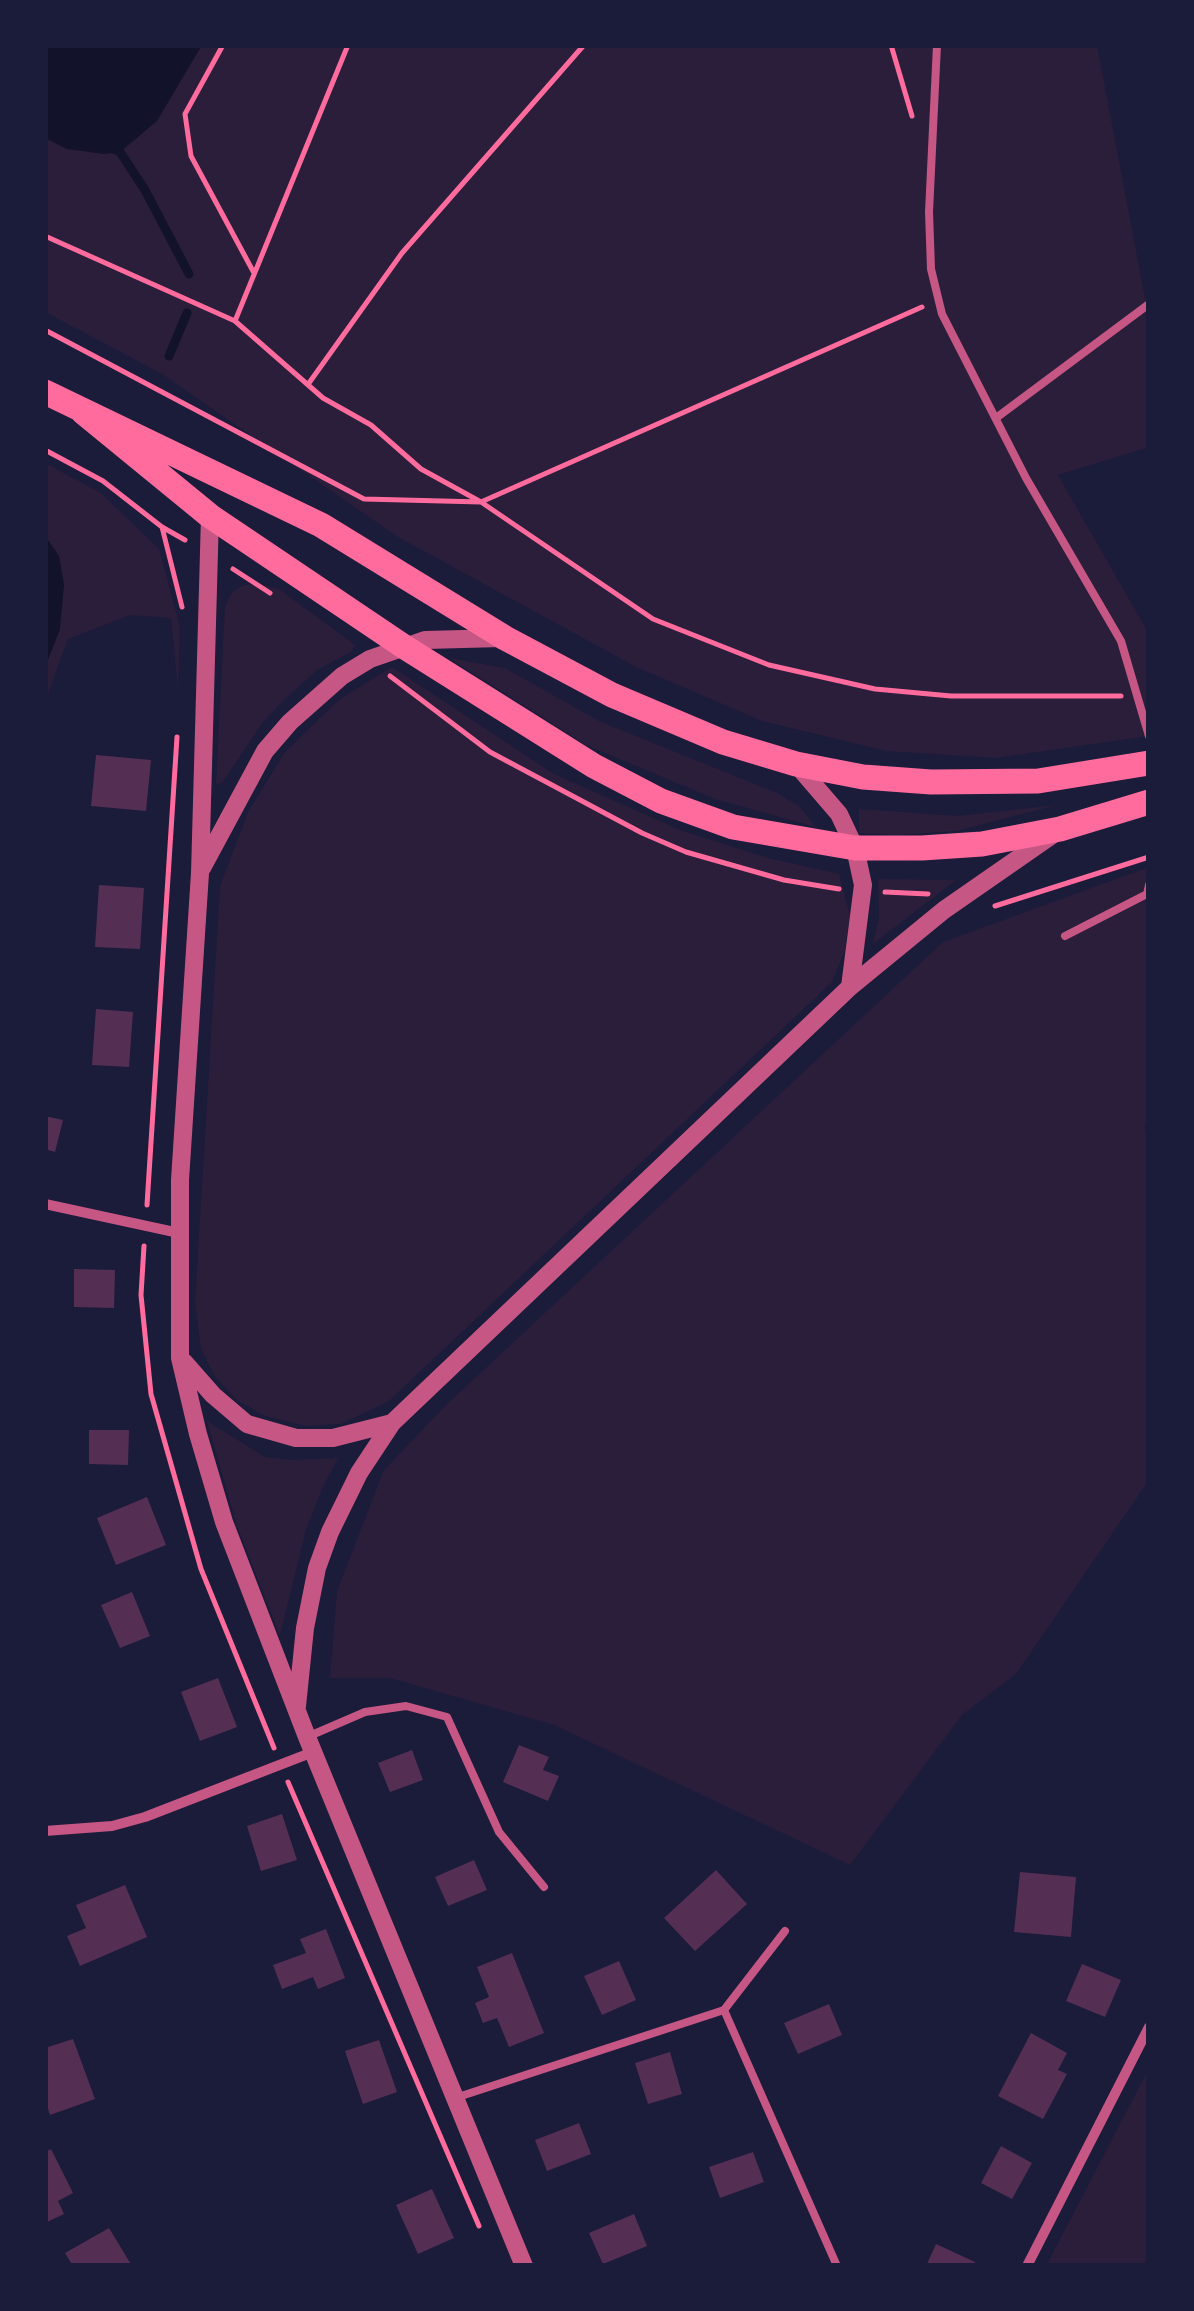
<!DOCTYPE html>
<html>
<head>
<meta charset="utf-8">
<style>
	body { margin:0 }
	#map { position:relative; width:1194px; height:2311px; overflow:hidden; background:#1b1b3a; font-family:Montserrat,sans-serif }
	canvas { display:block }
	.frame { position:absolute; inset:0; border:48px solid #1b1b3a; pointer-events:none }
</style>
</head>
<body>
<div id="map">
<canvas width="1194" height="2311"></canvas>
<div class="frame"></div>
</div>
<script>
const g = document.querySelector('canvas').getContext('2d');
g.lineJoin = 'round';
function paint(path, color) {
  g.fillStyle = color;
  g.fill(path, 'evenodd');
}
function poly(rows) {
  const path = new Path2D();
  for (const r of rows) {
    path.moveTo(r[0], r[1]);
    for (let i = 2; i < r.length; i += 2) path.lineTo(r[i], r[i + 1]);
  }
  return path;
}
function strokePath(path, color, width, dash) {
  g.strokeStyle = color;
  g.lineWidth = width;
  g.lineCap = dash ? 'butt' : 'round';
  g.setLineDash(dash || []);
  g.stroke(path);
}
const green = poly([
	[45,45,1097,45,1149,319,1149,447,1058,475,1149,634,1149,736,996,758,886,751,762,721,636,667,398,537,162,374,45,312],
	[45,463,101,493,159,549,180,627,178,690,171,618,130,615,68,639,45,702,45,667,60,629,59,556,45,536],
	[259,584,279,589,355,645,351,652,317,670,283,701,263,722,222,783,216,784,225,606,232,592,244,585],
	[449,658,505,668,599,721,777,793,799,806,816,827,715,799,586,745],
	[392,667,554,774,680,830,768,858,839,874,850,915,845,950,832,982,389,1401,341,1424,305,1426,265,1416,238,1401,215,1377,201,1348,195,1302,220,886,248,812,285,752,340,699],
	[1057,805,957,831,897,835,859,833,859,809,958,816],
	[1149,867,1149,1111,1145,1127,1149,1148,1149,1480,1016,1674,962,1715,850,1865,554,1725,390,1678,330,1678,337,1591,384,1470,446,1405,943,942],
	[878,879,956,880,873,944,879,917],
	[207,1421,265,1457,293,1460,338,1458,322,1489,305,1533,280,1636,237,1526],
	[1149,2067,1149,2266,1046,2266,1145,2076]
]);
const water = poly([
	[45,45,202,45,157,121,120,152,104,154,67,149,45,138],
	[45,536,59,556,64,585,60,629,45,667]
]);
const stream = poly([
	[109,147,120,152,145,190,189,274],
	[169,356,187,313]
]);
const building = poly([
	[96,755,151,760,146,811,91,806],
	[99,885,144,888,140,949,95,947],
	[96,1009,133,1012,129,1067,92,1065],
	[45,1116,63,1120,55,1152,45,1149],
	[74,1269,115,1270,114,1308,74,1307],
	[89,1430,129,1430,128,1465,89,1464],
	[147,1497,166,1545,116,1565,97,1518],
	[132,1592,150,1636,120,1648,101,1605],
	[218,1678,237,1727,200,1741,181,1692],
	[519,1745,549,1757,543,1770,559,1776,548,1801,503,1782],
	[412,1750,423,1780,390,1792,378,1763],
	[282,1814,297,1860,261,1871,247,1826],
	[474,1860,487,1890,448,1906,435,1877],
	[716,1870,747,1904,695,1951,664,1918],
	[1020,1872,1076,1877,1071,1937,1014,1932],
	[125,1885,147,1937,80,1966,67,1936,86,1928,76,1905],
	[326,1929,345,1978,318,1989,313,1977,282,1989,273,1965,306,1953,300,1939],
	[512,1953,544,2033,509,2047,497,2018,483,2023,475,2003,489,1997,477,1967],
	[619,1961,636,2000,602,2015,584,1976],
	[1082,1964,1121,1980,1105,2017,1066,2001],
	[829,2004,842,2035,798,2054,784,2023],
	[1031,2033,1067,2053,1058,2070,1067,2074,1043,2119,998,2096],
	[73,2039,95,2099,50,2115,45,2099,45,2048],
	[379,2040,397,2092,363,2104,345,2051],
	[670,2052,682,2094,648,2104,635,2063],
	[579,2123,591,2154,547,2171,535,2140],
	[1001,2146,1032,2163,1012,2199,981,2183],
	[51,2149,73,2193,58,2201,64,2214,45,2223,45,2152],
	[753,2152,764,2182,720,2198,709,2167],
	[432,2189,454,2238,418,2254,396,2205],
	[634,2214,647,2246,603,2264,589,2233],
	[109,2228,132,2266,73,2266,65,2253],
	[936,2244,975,2262,973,2266,926,2266]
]);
const path = poly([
	[223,45,185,114,191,156,254,273],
	[891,45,912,116],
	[45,236,235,321,323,398,371,425,421,469,481,502,653,619,769,665,875,689,951,696,1121,696],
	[235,321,348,45],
	[45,330,364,499,481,502,922,307],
	[309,383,402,253,584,45],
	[45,450,103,481,162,527,185,540],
	[162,527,182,607],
	[233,569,270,593],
	[390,676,490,752,642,833,686,852,784,880,839,889],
	[885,892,928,894],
	[995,906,1149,857],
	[147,1205,177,737],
	[144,1246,141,1295,151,1394,201,1569,274,1748],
	[288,1782,479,2226]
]);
const service = poly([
	[937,45,929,212,931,269,942,314,1026,478,1121,641,1149,736],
	[996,418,1149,304],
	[1065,936,1147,894,1149,885],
	[307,1737,365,1712,406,1706,447,1717,499,1832,544,1887],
	[724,2010,785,1931],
	[455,2098,724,2010,837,2266]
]);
const minor = poly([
	[45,1204,179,1233],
	[45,1831,112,1826,145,1817,313,1752],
	[1027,2266,1149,2027]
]);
const tertiary = poly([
	[210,516,200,873,180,1180,180,1358,198,1434,224,1522,307,1737,524,2266],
	[796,764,839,814,855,848,863,885,850,987],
	[202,868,265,751,290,722,342,676,370,659,425,640,502,638],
	[184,1362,213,1395,247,1424,296,1438,333,1438,392,1423],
	[297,1706,305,1628,317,1568,330,1532,359,1473,392,1423,850,987,944,910,1052,835]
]);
const primary = poly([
	[45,392,321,525,505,638,612,695,723,742,796,764,863,777,931,782,1038,781,1149,763],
	[83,412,210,516,403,646,594,766,661,801,733,827,855,848,922,848,982,844,1060,829,1149,802]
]);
paint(green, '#2a1e3b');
paint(water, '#12122b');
strokePath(stream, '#12122b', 9);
paint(building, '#542f53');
strokePath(path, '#ff6b9d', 5);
strokePath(service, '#c65784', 8);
strokePath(minor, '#c65784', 10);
strokePath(tertiary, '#c65784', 18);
strokePath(primary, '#ff6b9d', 25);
</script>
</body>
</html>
